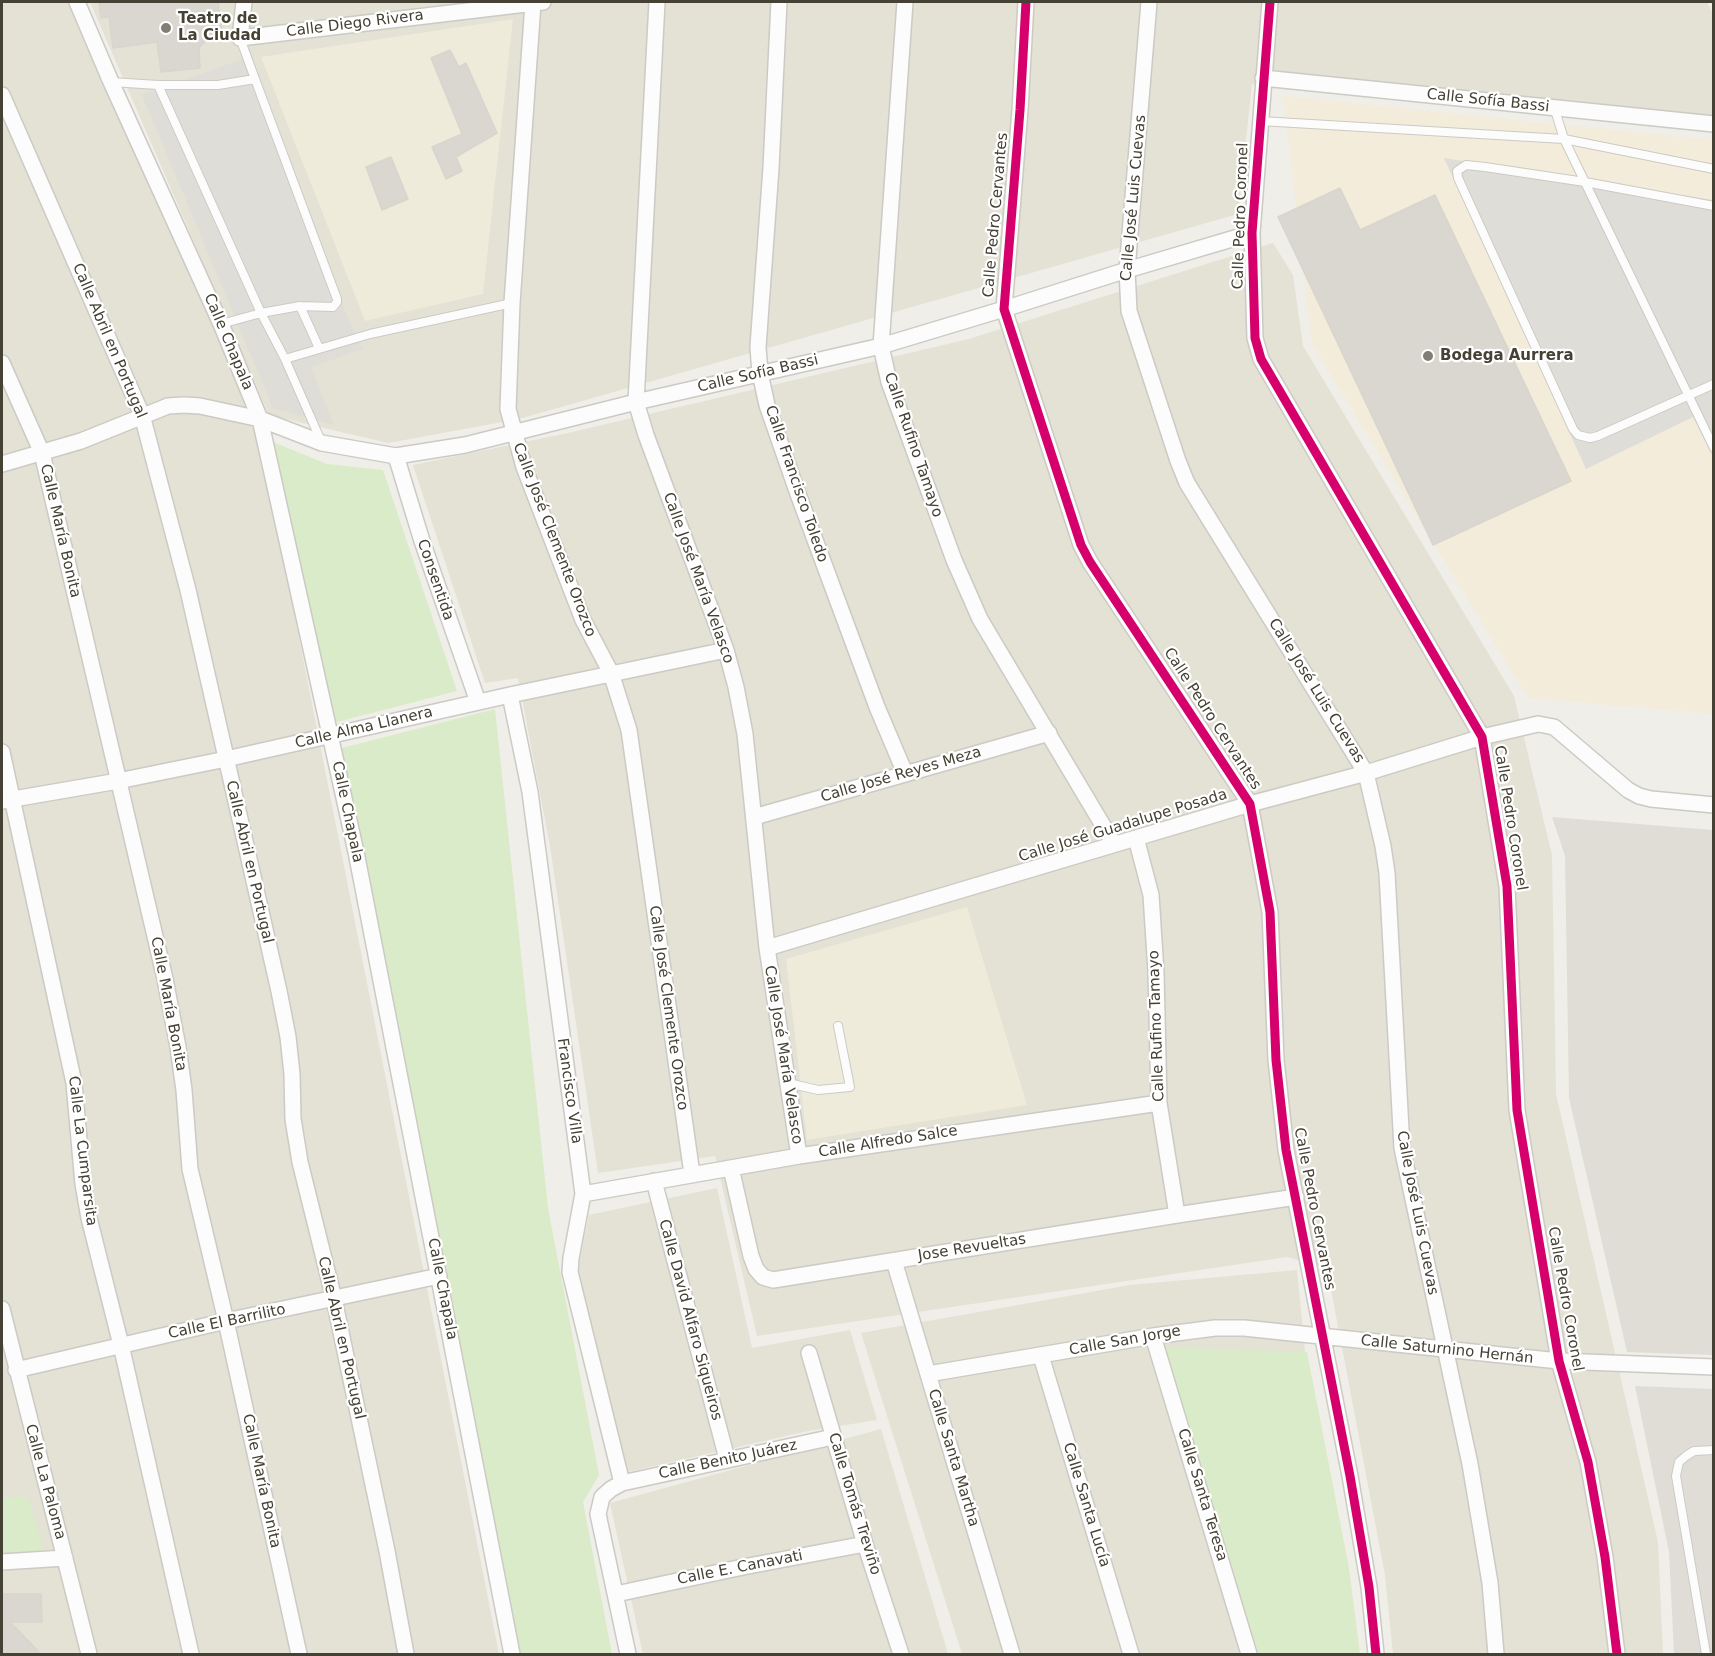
<!DOCTYPE html>
<html>
<head>
<meta charset="utf-8">
<style>
	body { margin:0 }
	#map { position:relative; width:1715px; height:1656px; overflow:hidden; background:#f0eee8; font-family:"DejaVu Sans",sans-serif }
	canvas { display:block }
	.frame { position:absolute; inset:0; border:3px solid #454134; pointer-events:none }
</style>
</head>
<body>
<div id="map">
<canvas width="1715" height="1656"></canvas>
<div class="frame"></div>
</div>
<script>
const g = document.querySelector('canvas').getContext('2d');
g.lineJoin = 'round';
function paint(path, color) {
  g.fillStyle = color;
  g.fill(path, 'evenodd');
}
function poly(rows) {
  const path = new Path2D();
  for (const r of rows) {
    path.moveTo(r[0], r[1]);
    for (let i = 2; i < r.length; i += 2) path.lineTo(r[i], r[i + 1]);
  }
  return path;
}
function strokePath(path, color, width, dash) {
  g.strokeStyle = color;
  g.lineWidth = width;
  g.lineCap = dash ? 'butt' : 'round';
  g.setLineDash(dash || []);
  g.stroke(path);
}
function write(font, color, halo, rows, align = 'center') {
  g.font = font + ' "DejaVu Sans",sans-serif';
  g.lineWidth = 4.5;
  g.setLineDash([]);
  g.textBaseline = 'middle';
  g.strokeStyle = halo;
  g.fillStyle = color;
  for (const [text, x, y, turn = 0] of rows) {
    g.save();
    g.translate(x, y);
    g.rotate((+turn || 0) * Math.PI / 180);
    g.textAlign = isNaN(turn) ? turn : align;
    if (halo) g.strokeText(text, 0, 0);
    g.fillText(text, 0, 0);
    g.restore();
  }
}
const residential = poly([
	[2,2,71,2,256,419,499,1654,2,1654],
	[90,2,1707,2,1714,16,1713,132,1252,84,1238,214,519,419,388,443,269,415],
	[1273,243,1293,275,1303,346,1514,696,1552,855,1556,1094,1658,1542,1663,1654,1393,1654,1385,1575,1327,1268,1287,1257,757,1336,715,1156,598,1173,550,846,518,678,485,683,413,465,568,433,969,339],
	[717,1188,752,1348,850,1330,877,1420,808,1431,628,1472,576,1278,589,1215],
	[1297,1270,1335,1654,962,1654,861,1333,1130,1285],
	[881,1429,948,1654,643,1654,610,1503]
]);
const commercial = poly([
	[1283,96,1713,140,1713,714,1528,698,1312,344]
]);
const industrial = poly([
	[1552,817,1713,830,1713,1355,1627,1352,1569,1098,1565,856],
	[1635,1386,1713,1389,1713,1654,1674,1654,1669,1552]
]);
const education = poly([
	[513,19,483,294,365,321,261,57],
	[967,907,1027,1105,807,1140,786,959]
]);
const green = poly([
	[268,440,327,464,383,470,457,691,333,723],
	[495,709,548,1208,599,1475,583,1502,612,1654,515,1654,338,749],
	[1164,1347,1307,1352,1349,1568,1360,1654,1255,1654],
	[28,1497,44,1551,2,1552,2,1498]
]);
const parking = poly([
	[248,57,341,303,363,349,311,367,334,425,273,408,142,95],
	[1444,158,1713,200,1713,457,1693,417,1586,469]
]);
const building = poly([
	[99,2,218,2,223,39,206,40,199,48,200,68,161,72,157,42,113,48,109,17,101,18,99,2],
	[450,50,459,67,466,63,497,133,456,157,462,171,446,179,432,147,462,134,431,58,450,50],
	[391,157,408,199,382,210,366,167,391,157],
	[1340,188,1360,230,1435,195,1571,481,1433,545,1278,217,1340,188],
	[2,1594,41,1594,42,1622,10,1622,41,1654,2,1654,2,1594]
]);
const service = poly([
	[240,38,255,79],
	[111,82,158,85,218,85,255,79,337,299,337,302,333,307,300,306,261,313,285,359,321,441],
	[158,85,261,313,221,324],
	[1554,107,1564,139,1714,448],
	[1260,121,1564,139,1714,169],
	[1714,206,1585,182,1485,167,1466,165,1457,171,1458,178,1573,429,1578,435,1590,438,1598,436,1714,384],
	[300,306,319,348],
	[285,359,370,334,512,303],
	[788,1083,818,1090,850,1087,838,1026],
	[1706,1654,1676,1476,1679,1462,1686,1456,1694,1451,1714,1450]
]);
const minor = poly([
	[77,2,111,82,221,324,260,419,356,852,512,1654],
	[244,2,240,38,543,2],
	[657,2,636,402,646,435,726,650,736,687,745,734,767,948,799,1156],
	[779,2,771,168,758,347,760,373,767,405,798,494,877,707,905,773],
	[905,2,881,346,889,382,954,560,980,619,1114,844],
	[1026,2,1020,110,1004,309,1081,545,1090,562,1250,804,1270,912,1276,1060,1286,1150,1350,1476,1369,1587,1376,1654],
	[1149,2,1127,270,1129,311,1178,461,1187,483,1366,773,1383,846,1387,873,1402,1148,1470,1464,1490,1583,1496,1654],
	[1270,2,1252,233,1255,338,1261,359,1482,737,1507,886,1517,1110,1559,1361,1588,1462,1605,1557,1617,1654],
	[533,3,512,303,508,409,524,467,583,620,611,673,629,730,692,1174],
	[1263,78,1714,124],
	[2,95,142,415,188,590,279,991,288,1037,292,1074,293,1119,300,1162,334,1299,387,1551,406,1654],
	[2,363,42,453,165,979,178,1047,184,1090,190,1169,226,1321,299,1654],
	[396,456,422,541,478,702],
	[2,464,81,441,168,406,184,405,200,406,260,419,322,443,396,456,465,445,636,402,881,346,1004,309,1127,270,1252,233],
	[510,695,530,792,583,1194,571,1258,570,1272,622,1483],
	[2,752,74,1083,83,1184,89,1218,121,1345,191,1654],
	[2,801,118,781,226,759,510,695,726,650],
	[754,817,1049,733],
	[1136,838,1151,895,1156,972,1159,1103,1177,1215],
	[767,948,1250,804,1366,773,1482,737,1538,724,1554,727,1628,790,1639,796,1651,799,1714,805],
	[731,1168,751,1256,756,1269,763,1277,773,1280,1177,1215,1296,1197],
	[654,1181,727,1459],
	[583,1194,799,1156,1159,1103],
	[894,1261,1012,1654],
	[2,1309,89,1654],
	[1153,1336,1249,1654],
	[809,1353,865,1544,901,1654],
	[1041,1356,1131,1654],
	[16,1370,226,1321,439,1276],
	[928,1374,1153,1336,1215,1328,1244,1328,1559,1361,1714,1367],
	[2,1562,65,1558],
	[616,1594,743,1567,865,1544],
	[628,1654,598,1514,602,1497,611,1489,622,1483,833,1437]
]);
const cycleway = poly([
	[1026,2,1020,110,1004,309,1081,545,1090,562,1250,804,1270,912,1276,1060,1286,1150,1350,1476,1369,1587,1376,1654],
	[1270,2,1252,233,1255,338,1261,359,1482,737,1507,886,1517,1110,1559,1361,1588,1462,1605,1557,1617,1654]
]);
const markers = [
	[166,28,6,"#817e73"],
	[1428,356,6,"#817e73"]
];
const poiNames = [
	["Teatro de",178,19],
	["La Ciudad",178,36],
	["Bodega Aurrera",1440,356]
];
const streetNames = [
	["Calle Diego Rivera",355,24,-7],
	["Calle Sofía Bassi",1488,101,6],
	["Calle José Luis Cuevas",1134,198,-85],
	["Calle Pedro Cervantes",996,215,-85],
	["Calle Pedro Coronel",1241,216,-88],
	["Calle Abril en Portugal",109,341,67],
	["Calle Chapala",228,342,67],
	["Calle Sofía Bassi",758,374,-13],
	["Calle Rufino Tamayo",913,445,71],
	["Calle Francisco Toledo",796,484,71],
	["Calle María Bonita",60,531,77],
	["Calle José Clemente Orozco",554,540,69],
	["Calle José María Velasco",698,578,70],
	["Consentida",435,580,71],
	["Calle José Luis Cuevas",1316,691,58],
	["Calle Pedro Cervantes",1212,719,57],
	["Calle Alma Llanera",364,728,-13],
	["Calle José Reyes Meza",901,775,-16],
	["Calle Chapala",347,812,78],
	["Calle Pedro Coronel",1510,818,81],
	["Calle José Guadalupe Posada",1123,826,-17],
	["Calle Abril en Portugal",249,862,77],
	["Calle María Bonita",168,1004,79],
	["Calle José Clemente Orozco",668,1008,82],
	["Calle Rufino Tamayo",1157,1026,-92],
	["Calle José María Velasco",783,1055,81],
	["Francisco Villa",569,1091,82],
	["Calle Alfredo Salce",888,1142,-9],
	["Calle La Cumparsita",82,1151,83],
	["Calle Pedro Cervantes",1314,1209,79],
	["Calle José Luis Cuevas",1417,1213,79],
	["Jose Revueltas",972,1248,-9],
	["Calle Chapala",442,1289,79],
	["Calle Pedro Coronel",1565,1299,80],
	["Calle David Alfaro Siqueiros",690,1320,75],
	["Calle El Barrilito",227,1322,-12],
	["Calle Abril en Portugal",341,1338,77],
	["Calle San Jorge",1125,1341,-10],
	["Calle Saturnino Hernán",1447,1350,6],
	["Calle Santa Martha",953,1458,73],
	["Calle Benito Juárez",728,1460,-12],
	["Calle María Bonita",261,1481,78],
	["Calle La Paloma",45,1482,75],
	["Calle Santa Teresa",1202,1495,73],
	["Calle Tomás Treviño",854,1504,73],
	["Calle Santa Lucía",1086,1505,73],
	["Calle E. Canavati",740,1568,-11]
];
paint(residential, '#e4e1d5');
paint(commercial, '#f3ecda');
paint(industrial, '#e0ddd6');
paint(education, '#eeebda');
paint(green, '#d9ebc8');
paint(parking, '#dfddd8');
paint(building, '#d9d7d0');
strokePath(building, '#d8d5ce', 1.5);
strokePath(service, '#cccac4', 10);
strokePath(minor, '#cccac4', 18);
strokePath(service, '#fdfcfc', 8);
strokePath(minor, '#fdfcfc', 15);
strokePath(cycleway, '#d6006c', 9);
for (const [x, y, r, color] of markers) {
  const dot = new Path2D();
  dot.arc(x, y, r, 0, 2 * Math.PI);
  g.fillStyle = color;
  g.fill(dot);
  strokePath(dot, '#fff', 2);
}
write('bold 15px', '#454134', '#fff', poiNames, 'left');
write('15px', '#454134', '#fff', streetNames);
</script>
</body>
</html>
